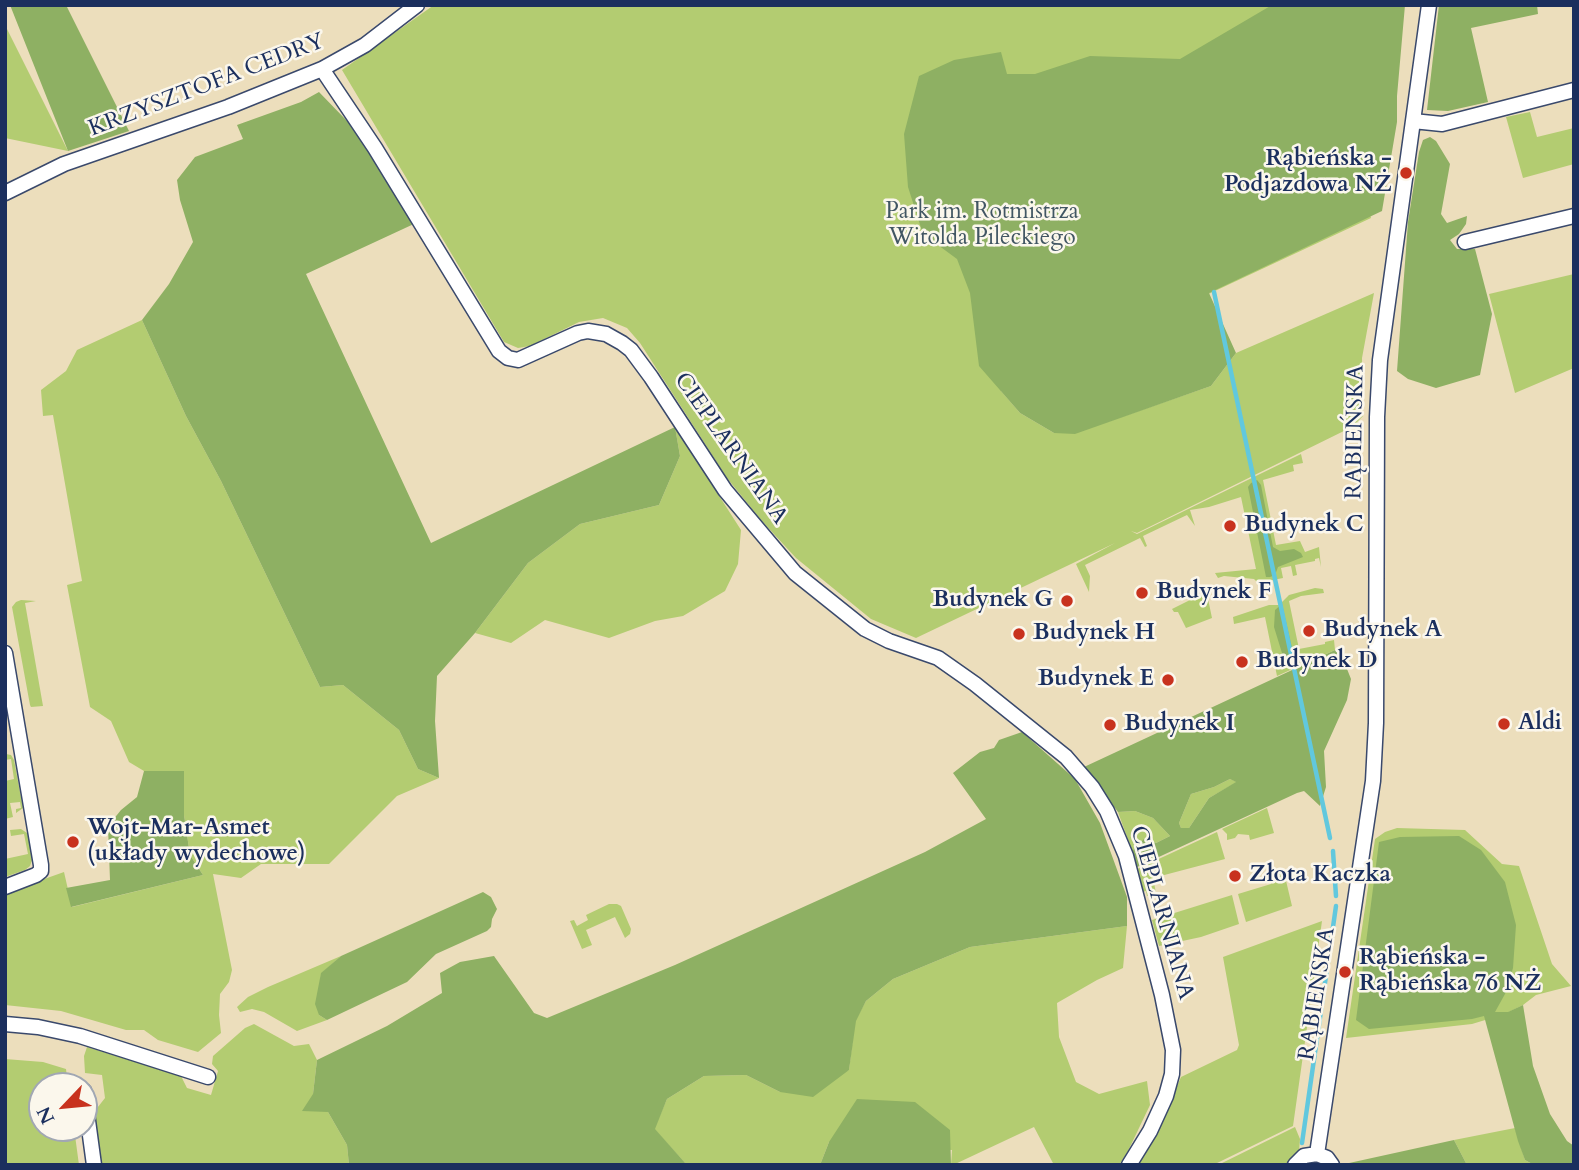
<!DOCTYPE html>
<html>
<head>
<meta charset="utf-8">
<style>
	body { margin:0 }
	#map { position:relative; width:1579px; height:1170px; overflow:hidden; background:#ecdebc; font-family:Cardo,serif }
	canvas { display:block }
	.frame { position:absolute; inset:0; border:7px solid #1b2f5e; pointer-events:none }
	.north { position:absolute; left:28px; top:1072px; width:70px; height:70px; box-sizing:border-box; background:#fbf7ec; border:2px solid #a1a7b3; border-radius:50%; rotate:244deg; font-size:19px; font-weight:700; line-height:28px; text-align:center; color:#1b2f5e }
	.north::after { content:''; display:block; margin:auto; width:24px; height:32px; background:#c8321e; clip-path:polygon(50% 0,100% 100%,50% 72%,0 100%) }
</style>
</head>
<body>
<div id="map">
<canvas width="1579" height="1170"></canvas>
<div class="frame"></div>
<div class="north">N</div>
</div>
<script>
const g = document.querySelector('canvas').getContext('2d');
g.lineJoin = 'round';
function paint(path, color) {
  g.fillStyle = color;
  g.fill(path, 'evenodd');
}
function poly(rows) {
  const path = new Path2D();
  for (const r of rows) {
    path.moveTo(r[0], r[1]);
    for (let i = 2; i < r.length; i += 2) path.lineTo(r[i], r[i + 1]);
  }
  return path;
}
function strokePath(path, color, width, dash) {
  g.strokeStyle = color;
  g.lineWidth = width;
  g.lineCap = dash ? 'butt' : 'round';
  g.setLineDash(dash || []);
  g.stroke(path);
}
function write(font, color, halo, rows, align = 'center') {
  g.font = font + ' Cardo,serif';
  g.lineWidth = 5;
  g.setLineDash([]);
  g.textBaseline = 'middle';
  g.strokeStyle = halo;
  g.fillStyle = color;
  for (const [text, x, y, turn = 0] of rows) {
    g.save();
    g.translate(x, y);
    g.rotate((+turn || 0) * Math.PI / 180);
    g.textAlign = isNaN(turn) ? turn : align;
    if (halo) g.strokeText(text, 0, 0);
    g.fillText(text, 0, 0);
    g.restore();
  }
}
const green = poly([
	[434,5,1311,5,1371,218,1001,391,1020,413,1054,433,1075,433,1211,386,1236,353,1374,293,1362,358,1363,416,1352,427,1137,533,1131,531,1137,534,1301,454,1303,463,1293,465,1294,471,1263,480,1276,545,1300,541,1305,552,1319,547,1321,567,1319,558,1315,559,1315,561,1295,565,1297,575,1293,576,1291,566,1281,568,1283,578,1258,583,1254,579,1224,576,1218,578,1215,573,1256,569,1241,497,1209,507,1190,510,1195,526,1187,515,1143,536,1147,546,1145,547,1140,538,1085,565,1090,576,1089,592,1076,564,1115,543,916,638,871,619,796,558,761,520,727,478,640,343,627,328,603,318,579,322,530,346,518,348,504,342,342,70],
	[5,25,68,151,5,138],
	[1530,112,1537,137,1574,128,1574,164,1523,178,1506,117],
	[1574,274,1574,368,1515,393,1489,294],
	[142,320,186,416,221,481,320,687,343,685,399,730,418,769,439,778,397,796,329,864,261,864,241,878,213,874,232,970,229,982,220,994,219,1015,221,1033,198,1052,158,1040,144,1030,126,1030,61,1011,5,1005,5,893,64,872,72,907,203,875,190,855,184,815,184,771,144,771,129,762,111,721,90,707,67,585,82,581,53,415,43,416,41,390,66,371,77,350],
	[675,427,741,530,738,564,725,591,683,616,655,621,609,638,545,620,511,643,475,633,528,563,580,524,659,505,680,456],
	[1315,588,1323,589,1324,593,1301,596,1289,601,1299,649,1325,644,1325,642,1334,640,1335,650,1277,676,1265,617,1234,624,1233,617,1269,605,1279,605,1289,595],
	[1202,594,1207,594,1212,618,1186,628,1178,612,1174,612,1172,609],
	[21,600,36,601,25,603,43,706,31,707,30,705,12,607,16,602],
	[6,754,11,755,14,760,23,808,16,813,16,809,21,808,20,802,10,803,13,817,5,819,5,781,14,779,11,759,5,760],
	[1230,779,1237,782,1209,798,1189,828,1181,828,1179,823,1191,794,1214,787],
	[1267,808,1274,833,1250,840,1249,835,1238,834,1235,838,1227,840,1227,834,1222,829],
	[1135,811,1153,818,1170,836,1156,843,1144,840,1132,851,1118,812],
	[1397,828,1465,830,1502,864,1519,866,1552,964,1571,986,1536,995,1523,1005,1505,1014,1472,1024,1346,1038,1375,839,1385,832],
	[21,829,27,833,30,843,32,860,30,866,25,870,5,877,5,859,28,854,24,834,11,836,10,830],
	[1217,832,1225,859,1153,878,1156,893,1147,896,1146,891,1143,892,1137,869],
	[1283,868,1292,906,1246,922,1238,894,1271,884,1268,873],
	[1232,895,1239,924,1201,937,1159,946,1152,920],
	[609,904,617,904,621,906,631,929,630,934,625,938,615,917,586,930,592,945,582,949,570,921,574,920,577,926,588,920,586,915],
	[1322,921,1293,1126,1213,1165,1138,1165,1159,1128,1181,1077,1237,1050,1239,1045,1223,957],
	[1127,926,1123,968,1097,980,1057,1003,1059,1037,1076,1082,1099,1094,1147,1081,1150,1105,1128,1151,1119,1165,1054,1165,1034,1127,953,1165,951,1165,952,1150,829,1142,820,1165,687,1165,654,1129,667,1099,704,1076,746,1075,780,1092,849,1070,855,1021,866,1001,893,979,970,947],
	[341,956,321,974,319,1015,327,1020,297,1031,264,1012,252,1009,240,1012,237,1007,248,997,268,987],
	[254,1024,294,1046,309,1044,317,1060,313,1094,328,1112,347,1145,349,1165,102,1165,94,1112,105,1098,102,1075,85,1073,84,1056,87,1047,181,1076,187,1088,211,1095,218,1071,212,1064,213,1056,245,1028],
	[5,1059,43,1062,66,1069,68,1086,42,1086,42,1128,74,1128,79,1165,5,1165],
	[1295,1127,1300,1139,1298,1165,1218,1165],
	[1515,1128,1525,1160,1534,1165,1467,1165,1454,1140]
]);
const forest = poly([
	[10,5,66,5,129,131,68,151],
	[1272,5,1405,5,1397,96,1397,122,1382,211,1209,293,1236,353,1211,386,1075,434,1054,433,1020,413,979,366,970,293,957,259,923,234,908,187,904,134,919,76,954,60,1001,52,1007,74,1035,74,1090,56,1180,59],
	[1439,5,1537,5,1538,14,1471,28,1488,102,1448,111,1427,110],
	[319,92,348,122,416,223,306,274,431,543,675,427,680,456,659,505,580,524,528,563,475,633,437,676,435,721,439,778,418,769,399,730,343,685,320,687,221,481,186,416,142,320,169,284,193,242,180,200,177,180,195,157,243,139,237,125,301,102],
	[1430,137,1436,141,1450,164,1441,214,1447,223,1467,216,1466,224,1459,234,1450,240,1457,249,1475,249,1492,314,1480,375,1436,388,1408,379,1397,371,1408,222,1419,152,1423,140],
	[1257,480,1261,485,1273,547,1280,551,1294,549,1301,553,1303,557,1278,567,1275,575,1270,577,1266,577,1248,487,1251,483],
	[1282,604,1292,648,1297,657,1294,662,1286,666,1274,627,1275,610],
	[1335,650,1343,659,1351,679,1347,700,1324,751,1326,787,1320,806,1304,791,1297,793,1135,868,1132,851,1144,839,1156,843,1170,836,1153,818,1135,811,1118,812,1084,767],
	[1230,779,1236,782,1209,798,1189,828,1181,828,1179,823,1191,794,1214,787],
	[1022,732,1075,779,1100,823,1127,897,1127,926,970,947,893,979,866,1001,856,1021,849,1070,813,1097,780,1092,746,1075,704,1076,667,1099,655,1129,687,1165,349,1165,347,1145,328,1112,302,1111,313,1094,317,1060,387,1026,442,993,440,973,460,962,494,956,534,1013,547,1018,675,965,925,852,986,819,953,773,980,752,994,748,999,740],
	[144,771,184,771,184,815,190,855,203,875,71,907,66,888,110,880,108,826,121,810,137,797],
	[1459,836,1481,850,1505,882,1516,925,1513,968,1505,994,1495,1012,1508,1012,1523,1005,1533,1066,1550,1114,1567,1141,1574,1146,1574,1165,1534,1165,1525,1160,1518,1141,1484,1016,1472,1019,1369,1029,1356,1020,1379,842,1400,837],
	[483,892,491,897,497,909,492,919,491,927,487,931,436,954,407,982,327,1020,319,1015,315,1004,321,973,341,956],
	[857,1099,915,1102,950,1130,951,1165,820,1165,829,1142],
	[1454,1140,1467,1165,1340,1165]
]);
const stream = poly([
	[1214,292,1330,838],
	[1333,851,1336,896],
	[1302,1143,1336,906]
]);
const minor = poly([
	[322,69,375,148,499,351,508,358,518,360,578,333,588,331,606,334,622,343,631,350,651,377,725,490,795,573,865,629,889,641,938,658,975,684,1066,757,1092,787,1107,811,1126,856,1162,995,1173,1050,1172,1074,1166,1096,1150,1131,1129,1165],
	[1413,121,1442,124,1574,90],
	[5,193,64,164,228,107,322,69,365,45,417,5],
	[1465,242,1574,216],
	[5,653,41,865,41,871,36,875,5,887],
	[5,1024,38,1027,80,1036,208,1077],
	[84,1091,94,1165],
	[1317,1154,1373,781,1376,723,1377,417,1380,360,1429,5],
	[1295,1165,1304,1156,1317,1154,1327,1158,1332,1165]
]);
const markers = [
	[1406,173,7,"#c8321e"],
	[1230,526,7,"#c8321e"],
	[1142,593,7,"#c8321e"],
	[1067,601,7,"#c8321e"],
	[1309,631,7,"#c8321e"],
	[1019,634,7,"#c8321e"],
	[1242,662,7,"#c8321e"],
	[1168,680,7,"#c8321e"],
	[1504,724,7,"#c8321e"],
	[1110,725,7,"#c8321e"],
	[73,842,7,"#c8321e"],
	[1235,876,7,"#c8321e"],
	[1345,972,7,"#c8321e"]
];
const streetNames = [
	["KRZYSZTOFA CEDRY",207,86,-21],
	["RĄBIEŃSKA",1356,432,-89],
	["CIEPLARNIANA",730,449,55],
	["CIEPLARNIANA",1161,913,74],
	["RĄBIEŃSKA",1318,994,-81]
];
const poiNames = [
	["Rąbieńska -",1392,160,"right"],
	["Podjazdowa NŻ",1392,186,"right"],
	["Budynek C",1244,526],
	["Budynek F",1156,593],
	["Budynek G",1053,601,"right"],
	["Budynek A",1323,631],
	["Budynek H",1033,634],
	["Budynek D",1256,662],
	["Budynek E",1154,680,"right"],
	["Aldi",1518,724],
	["Budynek I",1124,725],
	["Wojt-Mar-Asmet",87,829],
	["(układy wydechowe)",87,855],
	["Złota Kaczka",1249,876],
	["Rąbieńska -",1359,959],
	["Rąbieńska 76 NŻ",1359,985]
];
const parkNames = [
	["Park im. Rotmistrza",982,213],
	["Witolda Pileckiego",982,239]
];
paint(green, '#b3cc71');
paint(forest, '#8eb063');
strokePath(stream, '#61c8de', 4.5);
strokePath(minor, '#3a496c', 17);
strokePath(minor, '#fff', 14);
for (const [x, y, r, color] of markers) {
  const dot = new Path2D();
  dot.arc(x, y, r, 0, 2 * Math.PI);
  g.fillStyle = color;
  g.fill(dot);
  strokePath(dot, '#fbf7ec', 2.5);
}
write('23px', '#1b2f5e', '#fbf7ec', streetNames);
write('bold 23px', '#1b2f5e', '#fbf7ec', poiNames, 'left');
write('23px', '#415663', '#fbf7ec', parkNames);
</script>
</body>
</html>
